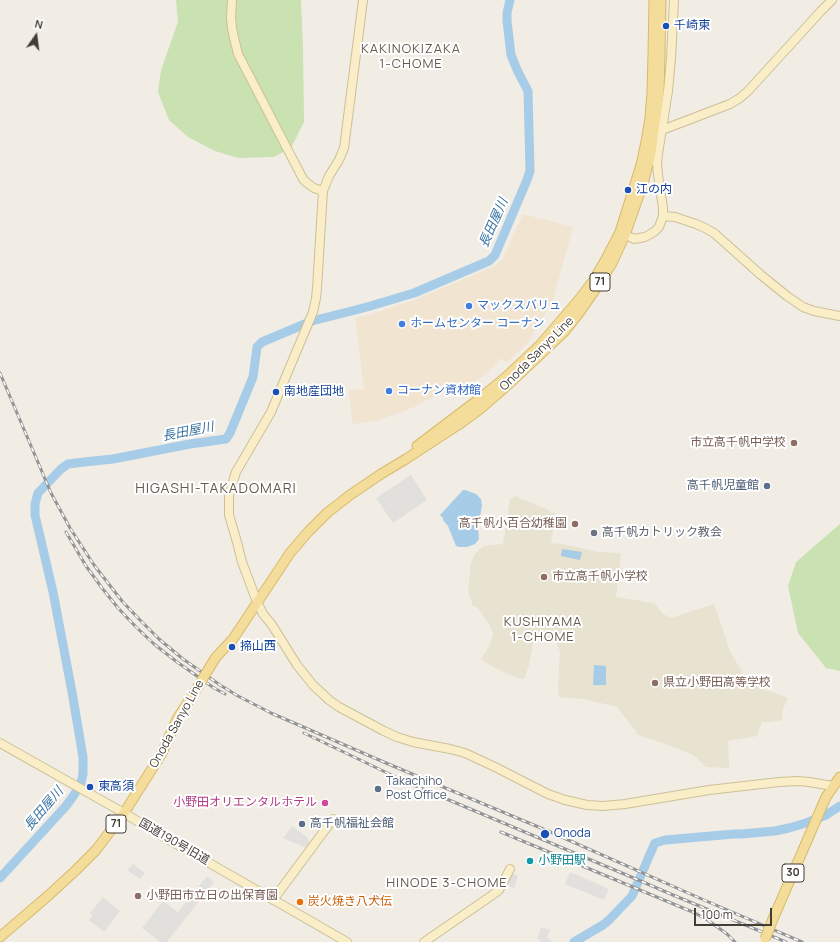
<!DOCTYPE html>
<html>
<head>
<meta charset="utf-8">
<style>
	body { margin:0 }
	#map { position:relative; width:840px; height:942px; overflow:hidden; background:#f1ede5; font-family:Manrope,sans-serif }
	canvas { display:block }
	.north { position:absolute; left:16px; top:16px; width:40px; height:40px; -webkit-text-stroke:3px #fff; paint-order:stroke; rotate:14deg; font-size:11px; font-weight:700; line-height:16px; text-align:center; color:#423d35 }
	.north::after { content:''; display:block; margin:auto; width:14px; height:18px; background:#423d35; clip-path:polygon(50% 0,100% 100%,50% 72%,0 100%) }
	.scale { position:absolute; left:694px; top:908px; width:78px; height:18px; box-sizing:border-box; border:2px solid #423d35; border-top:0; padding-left:5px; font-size:12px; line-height:14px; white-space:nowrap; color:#423d35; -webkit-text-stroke:3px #fff; paint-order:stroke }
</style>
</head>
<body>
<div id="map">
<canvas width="840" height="942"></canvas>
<div class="north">N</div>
<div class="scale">100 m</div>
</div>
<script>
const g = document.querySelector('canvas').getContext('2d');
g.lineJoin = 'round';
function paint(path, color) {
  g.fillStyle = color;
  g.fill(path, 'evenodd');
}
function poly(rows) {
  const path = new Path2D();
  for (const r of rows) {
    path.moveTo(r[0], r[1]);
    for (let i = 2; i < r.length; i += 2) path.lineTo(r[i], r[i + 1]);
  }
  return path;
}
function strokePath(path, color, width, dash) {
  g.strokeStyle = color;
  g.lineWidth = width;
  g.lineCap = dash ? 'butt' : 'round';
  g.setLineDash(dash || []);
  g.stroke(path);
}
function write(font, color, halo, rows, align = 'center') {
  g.font = font + ' Manrope,"Noto Sans JP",sans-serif';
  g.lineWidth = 4;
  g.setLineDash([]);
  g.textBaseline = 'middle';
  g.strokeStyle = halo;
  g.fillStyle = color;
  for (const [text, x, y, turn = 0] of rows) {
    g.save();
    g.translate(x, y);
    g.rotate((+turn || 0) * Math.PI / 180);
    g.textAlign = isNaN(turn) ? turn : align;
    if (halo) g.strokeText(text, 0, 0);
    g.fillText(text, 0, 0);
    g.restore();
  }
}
const commercial = poly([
	[523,214,573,227,554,297,528,343,506,363,502,358,481,378,418,404,417,406,377,421,352,424,349,390,364,389,355,318,372,314,414,300,495,266,502,260]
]);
const education = poly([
	[515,496,544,508,555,514,555,518,551,543,562,544,598,552,621,553,616,597,654,603,663,614,671,618,714,604,730,651,746,679,758,687,788,698,783,709,782,720,770,722,762,722,757,736,728,741,729,768,706,767,693,755,668,745,636,734,637,733,632,726,616,706,609,705,583,699,559,697,558,688,560,652,557,644,554,641,544,638,544,635,535,632,529,665,525,677,523,679,517,678,491,666,481,659,490,645,493,634,490,626,477,607,473,606,468,590,471,563,475,554,483,546,503,544,510,499]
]);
const green = poly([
	[176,0,301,0,303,48,304,122,291,148,274,157,238,158,215,151,188,137,169,120,158,92,161,70,178,22],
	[840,524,840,671,826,668,798,633,788,586,796,562]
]);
const parking = poly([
	[411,475,427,500,393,523,376,498],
	[292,826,307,837,310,843,308,847,304,847,283,838],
	[133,864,145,873,140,879,127,870],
	[570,872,609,889,604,900,565,884],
	[511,873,518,876,514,888,506,885],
	[207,876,214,882,167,942,160,942,142,928,163,901,178,912],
	[103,897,120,911,104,932,89,920,93,915,90,913],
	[541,927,550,930,547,938,554,942,540,942,540,940,537,939]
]);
const water = poly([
	[463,490,465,490,476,494,481,499,482,506,478,528,479,539,475,544,467,547,459,547,456,546,448,526,443,520,443,518,440,515],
	[562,549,582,552,580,560,561,556],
	[594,665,606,666,606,685,593,685]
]);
const river = poly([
	[0,878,66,806,74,795,81,783,83,774,83,757,72,692,53,592,35,515,35,504,38,493,61,469,68,464,84,462,113,459,190,444,226,439,230,433,253,377,257,347,262,342,312,321,367,307,414,293,489,261,495,255,527,180,530,171,528,91,518,72,511,55,507,21,507,13,510,0],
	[574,942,603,925,609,920,632,896,654,845,655,843,665,840,734,834,741,834,775,831,789,828,806,823,826,815,840,806]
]);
const secondary = poly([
	[232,0,231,18,232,28,234,38,238,54,303,179,307,183,314,188,323,191],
	[363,0,344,148,339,160,329,176,323,191,317,288,316,298,313,312,271,412,236,472,231,488,229,497,229,515,237,542,242,562,257,602,263,614,272,625,297,665,313,685,329,700,339,707,384,731,397,737,413,742,450,749,465,753,495,767,548,794,565,800,587,805,603,806,625,804,709,790,779,782,798,781,809,782,833,786],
	[662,130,730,104,740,98,748,91,821,11,832,0],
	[663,216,675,217,696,224,705,228,714,233,761,275,787,296,803,307,814,311,840,316],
	[620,232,634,239,645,237,654,232,659,227,663,216,663,208,658,175,657,163,658,154,668,91,671,59,674,0],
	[0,743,124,813,157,833,347,942],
	[273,900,333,819],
	[424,942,491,896,499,890,510,869]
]);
const primary = poly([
	[417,446,483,396,506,377,540,345,577,302,594,280,606,259,620,232,641,165,646,142,650,118,652,93,653,55,654,0],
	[208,670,216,657,233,639,290,553,308,532,327,513,350,495,381,474,406,459,458,425,480,409,511,382,564,332,579,313,597,287,612,263,625,235,643,184,651,153,659,92,660,54,661,0],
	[773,919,826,797,840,777],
	[0,937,49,895,75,871,96,850,124,813,162,753,177,719,199,685]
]);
const rail = poly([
	[0,373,51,493,70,528,94,565,122,601,139,619,159,639,183,659,220,685,238,696,271,713,386,763,548,831,704,900,802,942],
	[66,532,86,566,102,588,118,608,136,627,154,644,177,662,214,688,225,694],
	[304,733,404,781,636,879,673,895,786,942],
	[501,832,695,913,709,921,727,934,735,942]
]);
const primaryBridge = poly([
	[199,685,208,670],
	[765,939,773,919]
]);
const markers = [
	[666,26,4,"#1a4fb4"],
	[628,190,4,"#1a4fb4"],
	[469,306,4,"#3f7fe0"],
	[402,324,4,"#3f7fe0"],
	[389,391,4,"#3f7fe0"],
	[276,392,4,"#1a4fb4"],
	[794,443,4,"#8d6e63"],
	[767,486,4,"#5c6f8a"],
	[575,524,4,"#8d6e63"],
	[594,533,4,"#6b7280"],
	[544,577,4,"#8d6e63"],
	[232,647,4,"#1a4fb4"],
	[655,683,4,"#8d6e63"],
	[90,787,4,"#1a4fb4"],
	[378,789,4,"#5c6f8a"],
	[325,803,4,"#d1479c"],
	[302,824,4,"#5c6f8a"],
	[545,834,5,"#1a4fb4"],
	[530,861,4,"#0f9aa8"],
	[138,896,4,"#8d6e63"],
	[300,902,4,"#e8710a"]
];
const shields = [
	[600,282,20],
	[116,824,20],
	[793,873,22]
];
const shieldNames = [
	["71",600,282],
	["71",116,824],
	["30",793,873]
];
const transitNames = [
	["千崎東",674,26],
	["江の内",636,190],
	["南地産団地",284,392],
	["揥山西",240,647],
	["東高須",98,787],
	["Onoda",554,834]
];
const shopNames = [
	["マックスバリュ",477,306],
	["ホームセンター コーナン",410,324],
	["コーナン資材館",397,391]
];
const streetNames = [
	["Onoda Sanyo Line",537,354,-45],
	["Onoda Sanyo Line",177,724,-61],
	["国道190号旧道",174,842,30]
];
const educationNames = [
	["市立高千帆中学校",786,443,"right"],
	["高千帆小百合幼稚園",567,524,"right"],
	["市立高千帆小学校",552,577],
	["県立小野田高等学校",663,683],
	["小野田市立日の出保育園",146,896]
];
const serviceNames = [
	["高千帆児童館",759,486,"right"],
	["Takachiho",386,782],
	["Post Office",386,796],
	["高千帆福祉会館",310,824]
];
const worshipNames = [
	["高千帆カトリック教会",602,533]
];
const hotelNames = [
	["小野田オリエンタルホテル",317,803]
];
const cultureNames = [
	["小野田駅",538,861]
];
const foodNames = [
	["炭火焼き八犬伝",308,902]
];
const neighbourhoodNames = [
	["KAKINOKIZAKA",411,49],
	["1-CHOME",411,64],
	["KUSHIYAMA",543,622],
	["1-CHOME",543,637],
	["HINODE 3-CHOME",447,883]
];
const waterNames = [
	["長田屋川",494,223,-66],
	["長田屋川",188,432,-11],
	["長田屋川",44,809,-50]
];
const quarterNames = [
	["HIGASHI-TAKADOMARI",216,489]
];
paint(commercial, '#f1e4d1');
paint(education, '#e8e2d0');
paint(green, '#cae1b1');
paint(parking, '#e2e0dd');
paint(water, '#a6cce8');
strokePath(river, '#a6cce8', 9);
strokePath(secondary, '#ccc098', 10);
strokePath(primary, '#d7ba6c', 11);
strokePath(secondary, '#f9eec7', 8);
strokePath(primary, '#f4dd9b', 9);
strokePath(rail, '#949494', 3);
strokePath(rail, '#fff', 1.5, [4.5]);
strokePath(primaryBridge, '#d7ba6c', 11, []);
strokePath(primaryBridge, '#f4dd9b', 9);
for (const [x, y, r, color] of markers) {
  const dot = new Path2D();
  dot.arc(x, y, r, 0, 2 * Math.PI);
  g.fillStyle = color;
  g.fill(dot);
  strokePath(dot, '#fff', 1.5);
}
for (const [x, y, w] of shields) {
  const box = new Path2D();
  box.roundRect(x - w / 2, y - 9, w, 18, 3);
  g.fillStyle = '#fff';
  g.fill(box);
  strokePath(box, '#423d35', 1);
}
write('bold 11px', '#423d35', null, shieldNames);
write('12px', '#164399', '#fff', transitNames, 'left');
write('12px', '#366cbe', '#fff', shopNames, 'left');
write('12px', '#423d35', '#fff', streetNames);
write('12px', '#785e54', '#fff', educationNames, 'left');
write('12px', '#4e5e75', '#fff', serviceNames, 'left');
write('12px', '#5b616d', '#fff', worshipNames, 'left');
write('12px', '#b23c85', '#fff', hotelNames, 'right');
write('12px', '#0d838f', '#fff', cultureNames, 'left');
write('12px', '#c56008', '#fff', foodNames, 'left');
g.letterSpacing = '1px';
write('13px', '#645b4e', '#fff', neighbourhoodNames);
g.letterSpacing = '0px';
write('italic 13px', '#3974a3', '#fff', waterNames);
g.letterSpacing = '1px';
write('14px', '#645b4e', '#fff', quarterNames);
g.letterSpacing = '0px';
</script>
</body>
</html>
